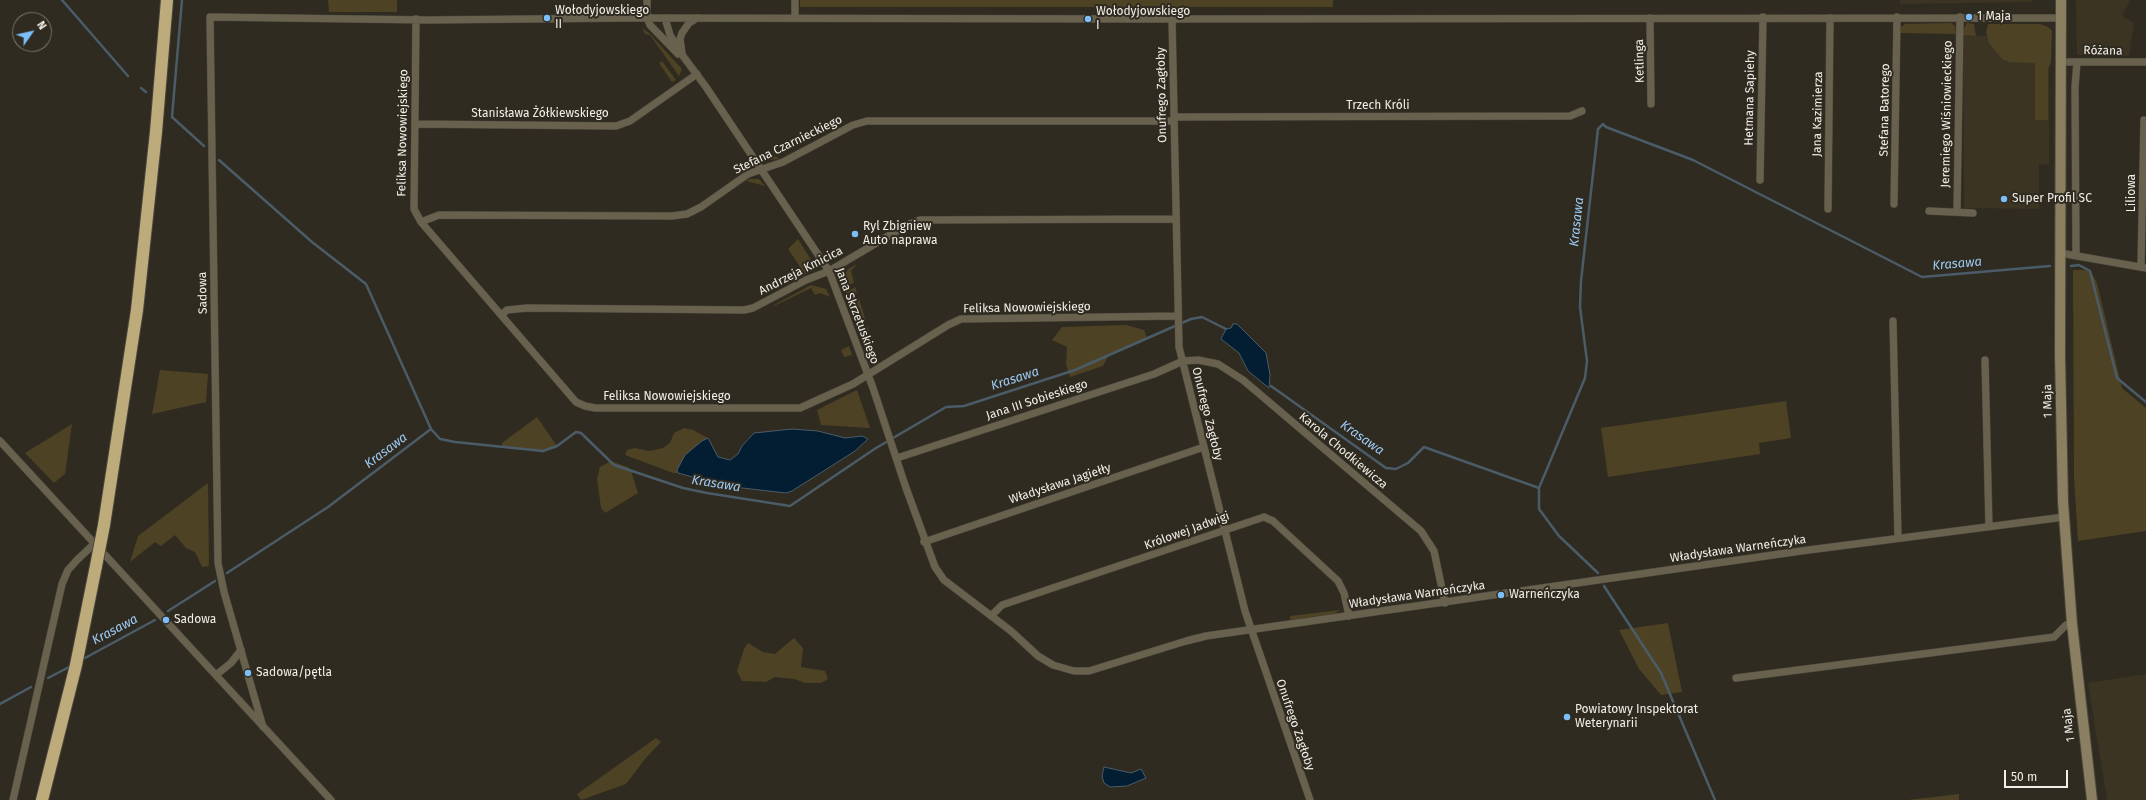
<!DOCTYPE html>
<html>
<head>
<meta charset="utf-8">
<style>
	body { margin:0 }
	#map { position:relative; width:2146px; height:800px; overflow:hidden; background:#2f2b20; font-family:"Fira Sans",sans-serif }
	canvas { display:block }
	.north { position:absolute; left:12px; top:12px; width:40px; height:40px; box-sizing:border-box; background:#2f2b20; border:1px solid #7d7970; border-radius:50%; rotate:56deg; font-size:11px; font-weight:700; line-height:16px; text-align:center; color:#f2efe8 }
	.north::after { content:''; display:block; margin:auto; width:14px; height:18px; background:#7bbef8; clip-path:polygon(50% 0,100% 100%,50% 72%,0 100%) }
	.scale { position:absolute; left:2004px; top:770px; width:64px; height:18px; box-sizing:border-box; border:2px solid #f2efe8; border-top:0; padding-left:5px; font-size:12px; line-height:14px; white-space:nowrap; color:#f2efe8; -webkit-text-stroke:3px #2f2b20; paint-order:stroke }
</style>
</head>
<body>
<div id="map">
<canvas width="2146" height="800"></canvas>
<div class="north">N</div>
<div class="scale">50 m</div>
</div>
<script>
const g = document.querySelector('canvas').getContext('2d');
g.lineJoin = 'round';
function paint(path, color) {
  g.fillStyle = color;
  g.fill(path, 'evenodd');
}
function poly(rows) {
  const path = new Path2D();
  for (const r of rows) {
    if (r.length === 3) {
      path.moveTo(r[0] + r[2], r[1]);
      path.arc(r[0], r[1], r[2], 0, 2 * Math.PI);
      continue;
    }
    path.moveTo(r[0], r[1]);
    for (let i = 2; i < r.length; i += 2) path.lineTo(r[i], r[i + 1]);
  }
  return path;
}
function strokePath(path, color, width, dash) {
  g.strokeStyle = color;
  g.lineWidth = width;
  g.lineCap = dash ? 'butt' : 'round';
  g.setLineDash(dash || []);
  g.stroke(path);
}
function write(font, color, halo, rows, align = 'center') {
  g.font = font + ' "Fira Sans",sans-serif';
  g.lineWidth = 4;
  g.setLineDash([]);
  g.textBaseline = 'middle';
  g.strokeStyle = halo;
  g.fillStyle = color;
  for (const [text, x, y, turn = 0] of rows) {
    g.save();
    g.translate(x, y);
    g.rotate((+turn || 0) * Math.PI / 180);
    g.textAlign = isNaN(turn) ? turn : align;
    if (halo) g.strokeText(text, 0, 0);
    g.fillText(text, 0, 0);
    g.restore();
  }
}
const built = poly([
	[1900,0,2032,0,2032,2,1900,4],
	[2076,0,2130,0,2122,16,2134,23,2129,56,2077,55],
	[1963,35,2049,38,2049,165,2039,164,2039,209,1964,208],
	[2146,674,2146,800,2107,800,2088,683]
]);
const green = poly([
	[328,0,397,0,397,12,329,12],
	[800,0,1333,0,1333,7,800,7],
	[1951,23,1955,26,1956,34,1900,33,1900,28,1905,24],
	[1967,23,1974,24,1976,36,1963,35,1963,30],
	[1988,24,2040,24,2048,27,2052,31,2051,62,2048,69,2048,120,2035,120,2035,63,2009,62,2002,59,1989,43,1986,32],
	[642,28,649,33,682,69,679,76,650,35,645,34],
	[662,61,676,80,672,82,659,63],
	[758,155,777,157,779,159,768,160],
	[750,179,759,179,765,186,746,181],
	[798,239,811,260,808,272,805,274,788,249],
	[857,264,851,271,854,283,843,288,841,282,848,269],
	[2073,270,2084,270,2091,272,2097,283,2122,388,2146,408,2146,531,2078,541,2074,477],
	[811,285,826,289,830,297,820,293,815,295,811,288,774,306,774,305],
	[855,287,857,292,847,298,845,293],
	[854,299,859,299,866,321,857,324,849,302],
	[1126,325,1144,330,1147,338,1109,355,1103,366,1070,377,1066,364,1067,347,1052,340,1062,327],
	[864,330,4.5],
	[849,346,852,355,844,357,841,350],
	[160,370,208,374,206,402,152,414],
	[857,390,870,428,821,425,817,410],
	[1786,401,1791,438,1759,443,1760,454,1608,477,1601,428],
	[537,417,557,446,543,451,502,447,502,443],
	[72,424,65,474,54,483,25,453],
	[684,428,693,430,708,438,702,441,685,455,677,470,678,473,673,473,625,455,627,450,635,448,650,451,663,448,670,443,674,433],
	[611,461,630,468,638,493,605,513,601,508,597,479,600,467],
	[208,483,209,566,202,567,195,552,186,548,175,535,161,546,155,542,130,562,138,536],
	[1340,610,1334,614,1290,620,1290,616],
	[1668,623,1682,692,1661,695,1639,669,1619,630],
	[794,638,803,648,801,667,825,671,828,679,821,683,805,683,794,679,775,677,766,682,742,681,737,671,744,649,748,643,763,652,775,654],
	[656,738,661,742,645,759,626,784,581,800,577,794],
	[1959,794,1959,800,1908,800,1943,796]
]);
const water = poly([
	[1233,324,1237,324,1266,353,1270,375,1269,388,1248,371,1239,353,1221,339,1226,329,1231,328,1233,324],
	[792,429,818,431,845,438,862,436,868,439,855,451,792,491,786,493,725,486,678,473,677,470,685,455,702,441,708,438,718,457,730,460,738,454,742,446,754,433,792,429],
	[1104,767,1131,773,1141,769,1146,778,1127,786,1110,787,1104,783,1102,776,1104,767]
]);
const stream = poly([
	[62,0,128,76],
	[182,0,172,117,204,146],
	[141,88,146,92],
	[219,160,312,242,366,284,431,429,440,439,455,442,543,451,557,446,576,432,581,433,614,465,683,488,707,493,790,506,876,448,946,407,964,406,1075,370,1191,319,1202,317,1226,329],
	[2071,266,2079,265,2090,271,2117,378,2146,402],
	[1271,386,1386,468,1396,469,1408,463,1424,447,1539,488,1585,378,1587,361,1580,307,1581,281,1598,129,1603,124,1606,127,1693,160,1922,277,2050,266],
	[1539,488,1539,509,1559,536,1598,573],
	[227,573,328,507,431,429],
	[1604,586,1661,673,1715,800],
	[168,611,215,581],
	[85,658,155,620],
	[48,678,69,667],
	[0,704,31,687]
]);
const street = poly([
	[647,0,647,18,650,25,678,54],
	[665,18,670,35,680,52,706,87,829,271,873,388,906,488,935,567,944,580,1011,631,1038,656,1053,665,1074,671,1089,671,1186,641,1206,636,1801,551,2064,517],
	[795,18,795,0],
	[1650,18,1651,104],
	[416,19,414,209,421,222,576,402,585,406,595,408,800,408,853,384,948,325,961,319,1177,316],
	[1172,19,1179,347,1245,611,1310,800],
	[682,53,680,39,682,33,689,23,697,18],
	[2060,62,2146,62],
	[1174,117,1570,116,1582,111],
	[415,124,616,126,630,121,697,74],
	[1760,180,1763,17],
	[1894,204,1897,17],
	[1828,209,1830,18],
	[1929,211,1973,213],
	[1957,212,1960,17],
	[421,222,439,215,672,216,687,214,701,207,748,174,783,162,853,125,867,121,1174,121],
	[2060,253,2146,268],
	[2076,255,2075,87,2077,62],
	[2141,267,2144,120],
	[501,315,507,310,527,308,744,310,753,308,806,280,829,271,907,225,920,220,1176,219],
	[1893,321,1898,538],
	[1985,360,1989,527],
	[0,441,331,800],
	[897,458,1154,374,1183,361,1198,360,1218,364,1243,380,1421,531,1434,551,1445,603],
	[924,542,1204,447],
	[991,616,1002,605,1264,517,1273,521,1338,581,1344,593,1349,616],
	[216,675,231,663,241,650],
	[1736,678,2054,637,2066,625,2072,624],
	[263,727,224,592,218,563,210,17,428,20,630,18,1154,19,2060,18],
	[13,800,62,584,68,570,77,560,95,543]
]);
const secondary = poly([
	[2061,0,2060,355,2063,502,2072,624,2092,800]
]);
const highway = poly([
	[104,525,137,310,156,132,167,0],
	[42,800,76,665,96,566]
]);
const highwayBridge = poly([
	[96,566,104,525]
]);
const markers = [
	[1969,17,4,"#7bbef8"],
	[547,18,4,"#7bbef8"],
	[1088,19,4,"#7bbef8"],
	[2004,199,4,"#7bbef8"],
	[855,234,4,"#7bbef8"],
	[1501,595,4,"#7bbef8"],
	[166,620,4,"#7bbef8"],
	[248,673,4,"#7bbef8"],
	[1567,717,4,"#7bbef8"]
];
const poiNames = [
	["Wołodyjowskiego",555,11],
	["II",555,25],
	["Wołodyjowskiego",1096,12],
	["I",1096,26],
	["1 Maja",1977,17],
	["Super Profil SC",2012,199],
	["Ryl Zbigniew",863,227],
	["Auto naprawa",863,241],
	["Warneńczyka",1509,595],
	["Sadowa",174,620],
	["Sadowa/pętla",256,673],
	["Powiatowy Inspektorat",1575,710],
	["Weterynarii",1575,724]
];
const streetNames = [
	["Różana",2103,51,1],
	["Ketlinga",1640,61,-91],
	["Onufrego Zagłoby",1162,95,-91],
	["Hetmana Sapiehy",1750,98,-89],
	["Trzech Króli",1378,106],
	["Stefana Batorego",1885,110,-89],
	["Stanisława Żółkiewskiego",540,114],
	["Jana Kazimierza",1818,114,-89],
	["Jeremiego Wiśniowieckiego",1947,114,-89],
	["Feliksa Nowowiejskiego",403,133,-89],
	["Stefana Czarnieckiego",788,145,-26],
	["Liliowa",2132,193,-90],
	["Andrzeja Kmicica",801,271,-27],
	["Sadowa",203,293,-91],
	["Feliksa Nowowiejskiego",1027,308,-1],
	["Jana Skrzetuskiego",857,316,69],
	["Feliksa Nowowiejskiego",667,397],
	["Jana III Sobieskiego",1037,400,-18],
	["1 Maja",2048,401,-91],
	["Onufrego Zagłoby",1207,414,76],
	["Karola Chodkiewicza",1343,451,40],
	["Władysława Jagiełły",1060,484,-18],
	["Królowej Jadwigi",1187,531,-20],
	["Władysława Warneńczyka",1738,549,-8],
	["Władysława Warneńczyka",1417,595,-8],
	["Onufrego Zagłoby",1295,725,71],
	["1 Maja",2069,725,-97]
];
const waterNames = [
	["Krasawa",1577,222,-84],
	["Krasawa",1957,264,-5],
	["Krasawa",1015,379,-18],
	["Krasawa",1362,438,35],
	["Krasawa",386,451,-37],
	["Krasawa",716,484,9],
	["Krasawa",115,630,-28]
];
paint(built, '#3b3423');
paint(green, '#4e4224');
paint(water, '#031d32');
strokePath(water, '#4b5c69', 1);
strokePath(stream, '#4b5c69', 2.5);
strokePath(street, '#4a463c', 8);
strokePath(secondary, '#4a463c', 12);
strokePath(highway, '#4a463c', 14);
strokePath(street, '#68614e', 7);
strokePath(secondary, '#8b7f61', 10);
strokePath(highway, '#bdab7c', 12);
strokePath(highwayBridge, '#4a463c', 14, []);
strokePath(highwayBridge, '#bdab7c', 12);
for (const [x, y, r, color] of markers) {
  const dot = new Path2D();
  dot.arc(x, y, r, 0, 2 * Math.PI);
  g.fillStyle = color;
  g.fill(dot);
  strokePath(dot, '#2f2b20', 1.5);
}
write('12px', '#f2efe8', '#2f2b20', poiNames, 'left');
write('12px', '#f2efe8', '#2f2b20', streetNames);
write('italic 13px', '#9dcbf5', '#2f2b20', waterNames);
</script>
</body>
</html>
